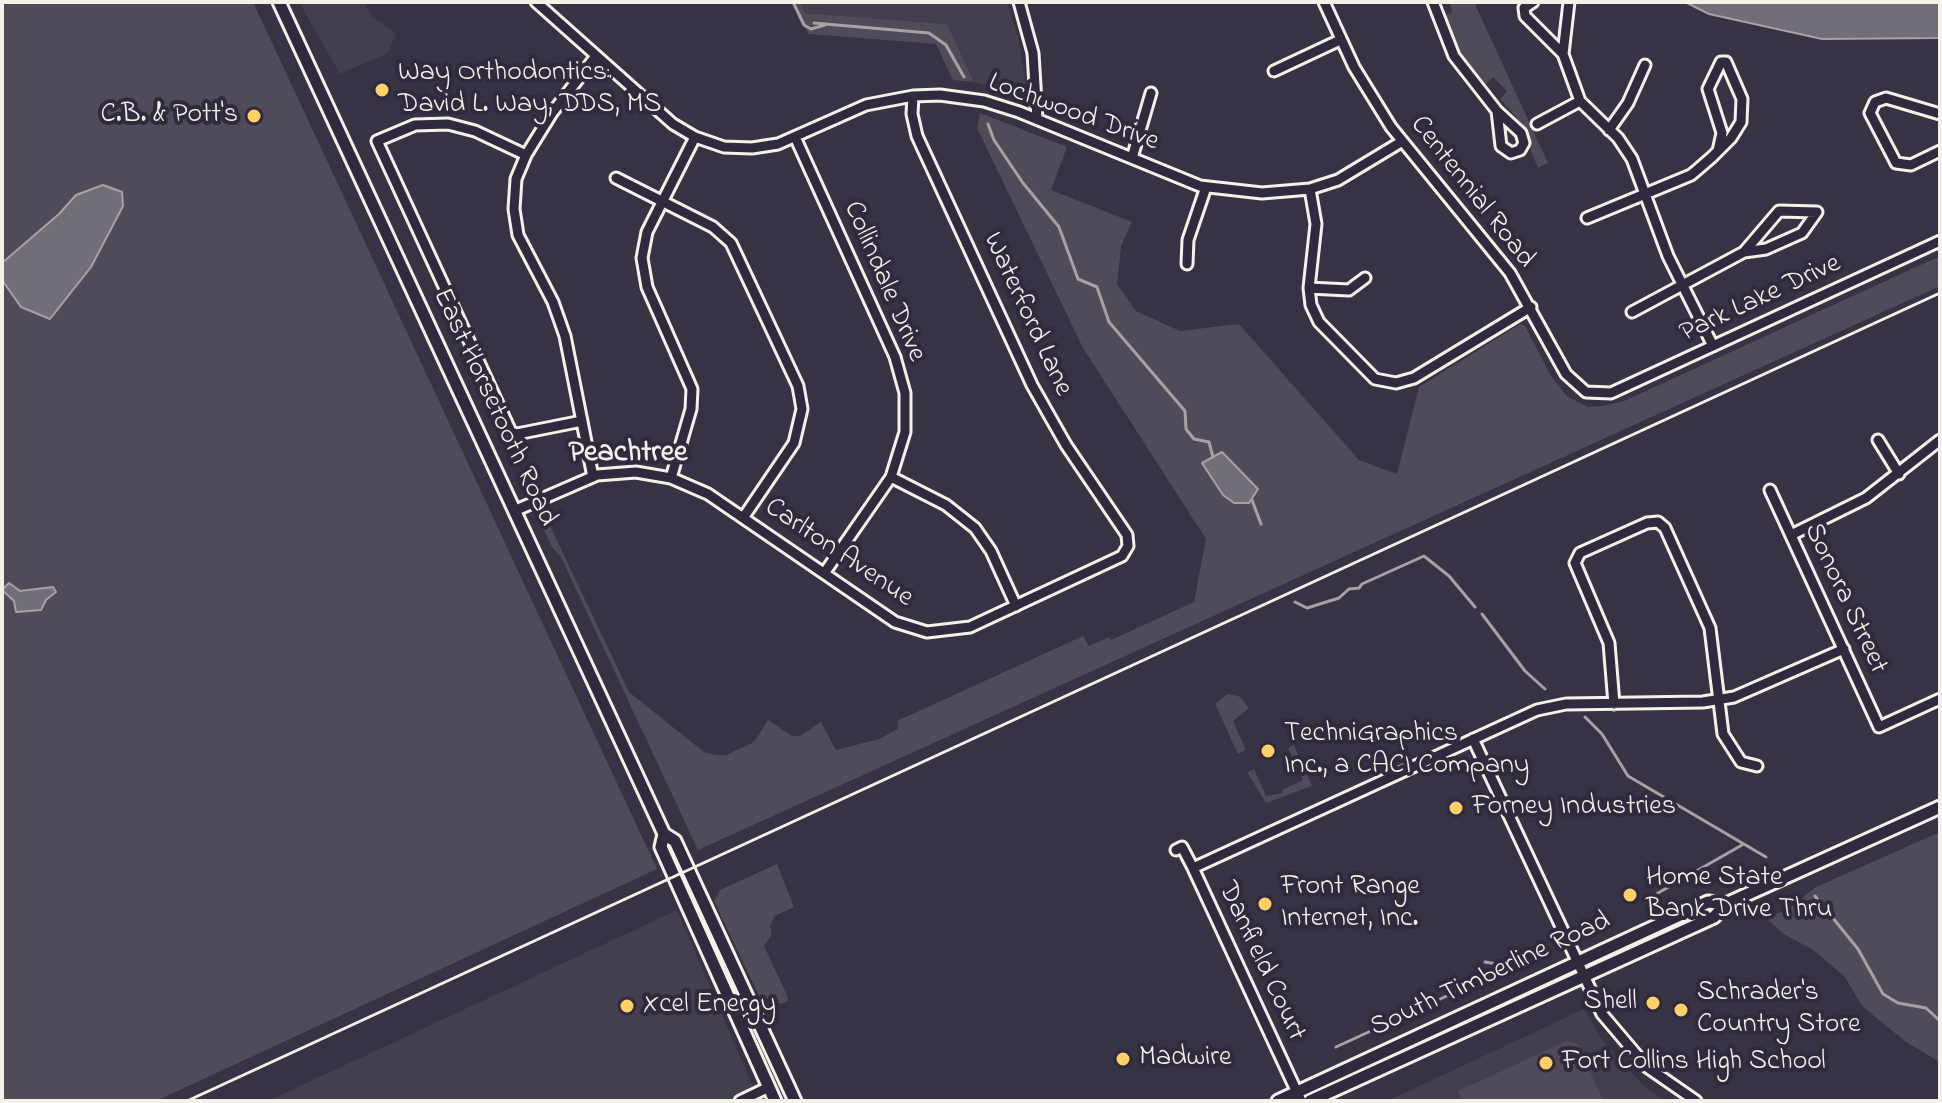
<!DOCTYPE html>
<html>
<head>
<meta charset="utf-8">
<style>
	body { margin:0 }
	#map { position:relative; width:1942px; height:1103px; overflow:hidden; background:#373244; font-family:"Indie Flower",sans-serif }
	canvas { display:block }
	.frame { position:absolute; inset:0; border:4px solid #f4f1e8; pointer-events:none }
</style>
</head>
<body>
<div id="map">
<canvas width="1942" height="1103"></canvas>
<div class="frame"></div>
</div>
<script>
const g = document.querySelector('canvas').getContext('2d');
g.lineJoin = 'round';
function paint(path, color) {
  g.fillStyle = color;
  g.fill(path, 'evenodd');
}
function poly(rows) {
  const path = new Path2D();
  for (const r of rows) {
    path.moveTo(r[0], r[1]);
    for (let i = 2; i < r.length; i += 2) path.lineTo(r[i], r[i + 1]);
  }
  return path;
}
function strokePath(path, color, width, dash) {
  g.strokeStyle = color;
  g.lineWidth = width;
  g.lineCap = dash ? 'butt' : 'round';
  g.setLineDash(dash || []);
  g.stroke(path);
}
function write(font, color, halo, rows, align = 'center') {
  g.font = font + ' "Indie Flower",sans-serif';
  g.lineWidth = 8;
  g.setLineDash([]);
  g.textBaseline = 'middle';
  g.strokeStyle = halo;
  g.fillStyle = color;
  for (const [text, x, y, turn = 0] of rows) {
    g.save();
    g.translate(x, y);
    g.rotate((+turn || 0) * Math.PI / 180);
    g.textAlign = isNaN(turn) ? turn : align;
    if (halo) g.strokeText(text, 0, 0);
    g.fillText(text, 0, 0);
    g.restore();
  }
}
const built = poly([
	[299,2,364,2,372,17,396,34,388,53,340,74],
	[800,2,1007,2,1019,41,1027,92,1023,95,974,82,947,24,805,13],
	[677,910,759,1101,268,1101],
	[1584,1009,1603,1041,1643,1085,1664,1101,1387,1101]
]);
const green = poly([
	[2,2,253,2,657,869,156,1101,2,1101],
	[793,2,800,2,805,13,947,24,974,82,953,80,936,44,808,34],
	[1450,2,1474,2,1548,163,1538,168,1531,151,1529,132,1500,99,1507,91,1493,77,1486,84,1456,48,1443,16,1452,13],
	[980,113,1067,147,1051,190,1132,222,1121,246,1117,284,1136,311,1180,331,1239,324,1359,460,1397,474,1419,387,1520,324,1525,326,1552,378,1568,397,1588,407,1602,406,1624,401,1940,256,1940,286,698,850,561,557,552,547,537,516,541,507,629,692,704,752,716,755,726,755,754,742,768,720,792,736,800,736,821,722,836,750,879,739,898,729,897,721,1083,636,1089,646,1109,637,1111,640,1194,602,1206,539,1083,348,977,128],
	[1228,694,1241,697,1249,708,1233,721,1246,750,1238,754,1215,704],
	[1294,745,1312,786,1266,803,1247,772,1254,769,1266,796,1283,793,1282,790,1303,780,1288,748],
	[1940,832,1940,1062,1906,1042,1862,1006,1845,977,1815,951,1784,934,1765,917,1787,910,1816,887],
	[777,864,794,907,775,916,770,926,772,934,764,946,787,995,788,1000,782,1004,759,996,714,901,720,890],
	[1567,1041,1578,1044,1603,1101,1462,1101,1458,1091]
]);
const water = poly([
	[1685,2,1940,2,1940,38,1822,39,1709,14,1685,2],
	[103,185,122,192,123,206,91,267,50,319,21,307,2,280,2,263,59,214,76,195,103,185],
	[1222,452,1258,489,1249,503,1234,503,1223,495,1202,463,1222,452],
	[9,583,20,591,53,587,56,592,46,600,41,610,16,612,14,601,2,590,9,583]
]);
const stream = poly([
	[793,2,804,25,811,29,825,25],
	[814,23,929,33,946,45,964,77],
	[988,124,994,140,1023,183,1059,227,1078,279,1097,287,1109,322,1185,411,1186,429,1194,439,1209,442,1213,457],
	[1252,500,1261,524],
	[1295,602,1307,608,1339,598,1349,589,1359,588,1362,584,1424,556,1449,576,1475,607],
	[1482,614,1525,671,1545,689],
	[1585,717,1602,734,1628,776,1766,857],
	[1815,896,1858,949,1883,994,1898,1003,1926,1008,1940,1021],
	[1651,897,1742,845],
	[1485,962,1509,966],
	[1336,1047,1512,966]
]);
const minor = poly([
	[536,2,673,124,695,137,724,147,752,148,778,144,866,105,913,96,940,95,984,101,1019,112,1200,186,1262,193,1310,189,1338,180,1401,142],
	[1019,2,1033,53,1037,119],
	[1324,2,1354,67,1391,127,1510,273,1566,374,1586,392,1611,393,1940,241],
	[1433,2,1454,56,1497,111,1521,133,1524,143,1520,150,1511,153,1501,146,1497,111],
	[1533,2,1524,8,1525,16,1563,54,1569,2],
	[1563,54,1580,101,1618,138,1632,159,1668,256,1713,346],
	[1274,71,1340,40],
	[1940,114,1886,98,1875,102,1870,113,1896,163,1911,165,1940,151],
	[1537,124,1580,101],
	[1609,130,1628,103,1645,65],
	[795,137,895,357,905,393,905,432,891,477,825,572],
	[526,155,475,131,448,124,415,125,377,141,511,432,517,434,582,421],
	[1132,158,1151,93],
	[616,178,713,227,731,243,798,386,802,409,794,443,743,518],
	[1310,189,1316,224,1309,288,1311,305,1319,322,1375,379,1396,383,1414,378,1531,307],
	[1587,218,1691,175,1697,170,1712,157,1731,138,1741,122,1742,99,1726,62,1721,62,1708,89,1722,133,1718,151],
	[1187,264,1188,240,1206,187],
	[1309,288,1349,290,1365,278],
	[1632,312,1744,252,1766,249,1802,233,1817,212,1779,211,1744,252],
	[1878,440,1899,474],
	[593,477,565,336,553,302,518,235,514,209,516,179,526,155,552,113,596,56],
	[891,477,946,505,975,528,991,551,1016,606],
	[671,478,691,409,692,389,647,287,642,258,647,232,695,137],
	[1770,490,1879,727,1940,699],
	[514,511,597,475,636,472,671,478,708,494,895,622,927,632,970,627,1122,556,1128,546,1127,535,1066,445,1032,385,917,136,912,114,913,96],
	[1791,535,1866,498,1940,440],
	[1614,704,1609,643,1575,563,1580,553,1647,523,1658,522,1665,528,1710,628,1723,734,1741,762,1757,766],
	[1473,739,1602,1014,1647,1067,1696,1101],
	[1176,850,1182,847,1193,868,1301,1101],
	[1193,868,1537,710,1566,704,1703,702,1734,697,1844,649],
	[740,1101,769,1087]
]);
const major = poly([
	[279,2,664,834,675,841,795,1101],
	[664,834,661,847,775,1101],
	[1278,1101,1708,902,1726,904],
	[1310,1101,1714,917,1726,904,1940,807]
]);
const rail = poly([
	[187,1101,1940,293]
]);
const markers = [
	[382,90,8,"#ffd166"],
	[254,116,8,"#ffd166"],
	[1268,751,8,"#ffd166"],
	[1456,808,8,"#ffd166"],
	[1630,895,8,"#ffd166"],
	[1265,904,8,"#ffd166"],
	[1653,1003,8,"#ffd166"],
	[627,1006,8,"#ffd166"],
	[1681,1010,8,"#ffd166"],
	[1123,1059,8,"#ffd166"],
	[1546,1063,8,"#ffd166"]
];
const poiNames = [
	["Way Orthodontics:",398,74],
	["David L. Way, DDS, MS",398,106],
	["C.B. & Pott's",238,116,"right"],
	["TechniGraphics",1284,735],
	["Inc., a CACI Company",1284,767],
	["Forney Industries",1472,808],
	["Home State",1646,879],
	["Bank Drive Thru",1646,911],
	["Front Range",1281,888],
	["Internet, Inc.",1281,920],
	["Schrader's",1697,994],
	["Country Store",1697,1026],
	["Shell",1637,1003,"right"],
	["Xcel Energy",643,1006],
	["Madwire",1139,1059],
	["Fort Collins High School",1562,1063]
];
const streetNames = [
	["Lochwood Drive",1073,114,20],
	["Centennial Road",1471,193,52],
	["Collindale Drive",883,282,67],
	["Park Lake Drive",1761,300,-25],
	["Waterford Lane",1026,315,65],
	["East Horsetooth Road",493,408,65],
	["Carlton Avenue",838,554,34],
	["Sonora Street",1844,599,65],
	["Danfield Court",1260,962,65],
	["South Timberline Road",1491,976,-25]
];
const neighbourhoodNames = [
	["Peachtree",628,455]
];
paint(built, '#433f4e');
paint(green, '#504b59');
paint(water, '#726e77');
strokePath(water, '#a6a2a4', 2);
strokePath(stream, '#a6a2a4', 3);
strokePath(minor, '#f4f1e8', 15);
strokePath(major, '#f4f1e8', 17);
strokePath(minor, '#2f2a3d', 9);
strokePath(major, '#2f2a3d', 11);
strokePath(rail, '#f4f1e8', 3);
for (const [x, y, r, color] of markers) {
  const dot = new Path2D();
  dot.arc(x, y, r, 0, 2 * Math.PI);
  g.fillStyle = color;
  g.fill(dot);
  strokePath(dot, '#2f2a3d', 3);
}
write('28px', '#f4f1e8', '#2f2a3d', poiNames, 'left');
write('28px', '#f4f1e8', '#2f2a3d', streetNames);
write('bold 30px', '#f4f1e8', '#2f2a3d', neighbourhoodNames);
</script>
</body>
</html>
